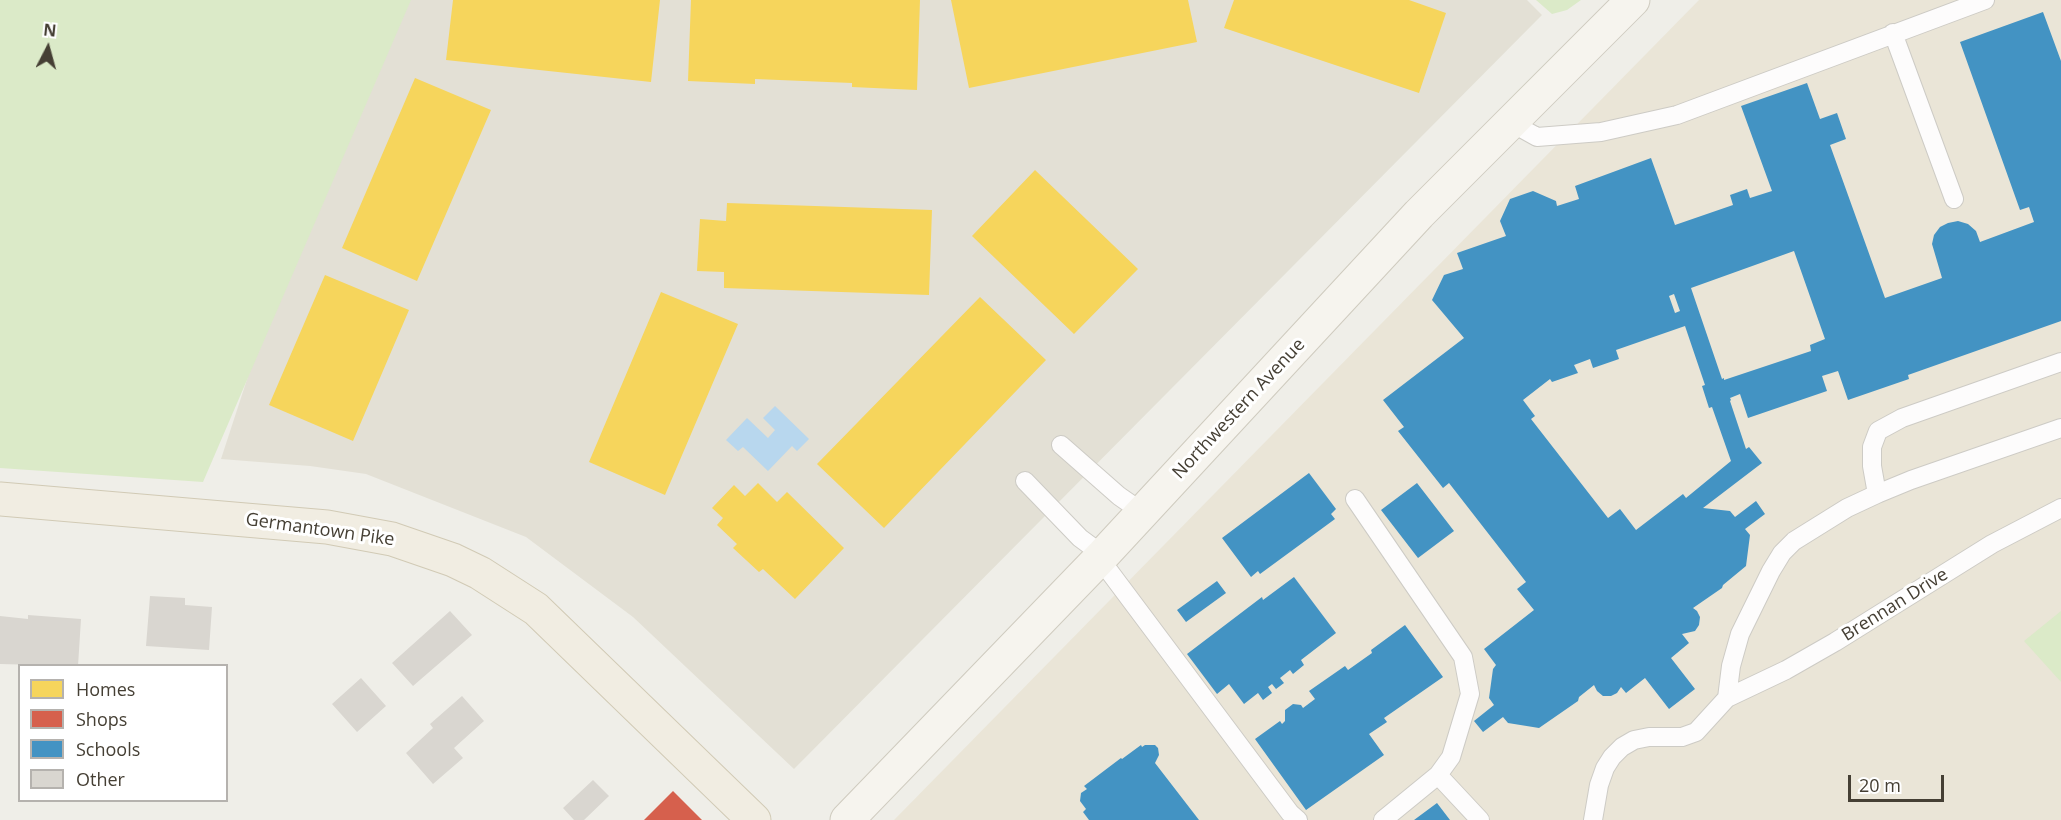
<!DOCTYPE html>
<html>
<head>
<meta charset="utf-8">
<style>
	body { margin:0 }
	#map { position:relative; width:2061px; height:820px; overflow:hidden; background:#efeee8; font-family:"Open Sans",sans-serif }
	canvas { display:block }
	.legend { position:absolute; left:18px; top:664px; width:210px; height:138px; box-sizing:border-box; background:#fff; border:2px solid #b5b2ae; margin:0; padding:8px 10px; list-style:none; font-size:18px; color:#453f34 }
	.legend li { display:flex; align-items:center; gap:12px; height:30px }
	.legend b { width:30px; border:2px solid #b5b2ae }
	.north { position:absolute; left:18px; top:18px; width:60px; height:60px; -webkit-text-stroke:4px #fff; paint-order:stroke; rotate:6deg; font-size:16px; font-weight:700; line-height:24px; text-align:center; color:#453f34 }
	.north::after { content:''; display:block; margin:auto; width:21px; height:27px; background:#453f34; clip-path:polygon(50% 0,100% 100%,50% 72%,0 100%) }
	.scale { position:absolute; left:1848px; top:775px; width:96px; height:27px; box-sizing:border-box; border:3px solid #453f34; border-top:0; padding-left:8px; font-size:18px; line-height:21px; white-space:nowrap; color:#453f34; -webkit-text-stroke:4px #fff; paint-order:stroke }
</style>
</head>
<body>
<div id="map">
<canvas width="2061" height="820"></canvas>
<ul class="legend">
<li><b style="height:16px;background:#f6d55c"></b>Homes</li>
<li><b style="height:16px;background:#d6604d"></b>Shops</li>
<li><b style="height:16px;background:#4393c3"></b>Schools</li>
<li><b style="height:16px;background:#d9d6d0"></b>Other</li>
</ul>
<div class="north">N</div>
<div class="scale">20 m</div>
</div>
<script>
const g = document.querySelector('canvas').getContext('2d');
g.lineJoin = 'round';
function paint(path, color) {
  g.fillStyle = color;
  g.fill(path, 'evenodd');
}
function poly(rows) {
  const path = new Path2D();
  for (const r of rows) {
    path.moveTo(r[0], r[1]);
    for (let i = 2; i < r.length; i += 2) path.lineTo(r[i], r[i + 1]);
  }
  return path;
}
function strokePath(path, color, width, dash) {
  g.strokeStyle = color;
  g.lineWidth = width;
  g.lineCap = dash ? 'butt' : 'round';
  g.setLineDash(dash || []);
  g.stroke(path);
}
function write(font, color, halo, rows, align = 'center') {
  g.font = font + ' "Open Sans",sans-serif';
  g.lineWidth = 6;
  g.setLineDash([]);
  g.textBaseline = 'middle';
  g.strokeStyle = halo;
  g.fillStyle = color;
  for (const [text, x, y, turn = 0] of rows) {
    g.save();
    g.translate(x, y);
    g.rotate((+turn || 0) * Math.PI / 180);
    g.textAlign = isNaN(turn) ? turn : align;
    if (halo) g.strokeText(text, 0, 0);
    g.fillText(text, 0, 0);
    g.restore();
  }
}
const residential = poly([
	[407,0,1527,0,1542,15,794,769,633,617,526,537,366,474,310,466,221,459,335,110]
]);
const education = poly([
	[1699,0,2061,0,2061,820,894,820]
]);
const green = poly([
	[0,0,411,0,203,482,0,468],
	[1536,0,1581,0,1567,10,1552,14],
	[2061,611,2061,682,2024,641]
]);
const water = poly([
	[775,406,809,439,797,451,792,446,768,471,743,447,738,451,726,440,747,418,768,438,775,430,763,418]
]);
const homes = poly([
	[453,0,660,0,651,82,446,60],
	[691,0,920,0,917,90,852,87,852,83,755,79,755,84,688,81],
	[951,0,1188,0,1197,42,969,88],
	[1234,0,1409,0,1446,13,1419,93,1224,28],
	[415,78,491,110,417,281,342,248],
	[1035,170,1138,269,1074,334,972,236],
	[727,203,932,210,929,295,724,288,724,272,697,271,700,219,726,221],
	[325,275,409,310,353,441,269,405],
	[661,292,738,324,665,495,589,462],
	[980,297,1046,360,884,528,817,464],
	[758,483,777,502,787,492,844,548,795,599,763,569,759,572,733,548,737,544,717,525,723,518,712,508,734,485,745,496]
]);
const shops = poly([
	[673,791,702,820,644,820]
]);
const schools = poly([
	[2043,12,2061,61,2061,321,1908,375,1909,379,1848,400,1838,371,1822,376,1827,391,1748,418,1740,394,1730,398,1731,400,1730,401,1746,449,1749,447,1762,463,1703,508,1730,511,1735,517,1756,501,1765,514,1745,529,1750,535,1746,566,1723,585,1722,588,1693,608,1697,611,1700,617,1699,625,1695,631,1682,634,1689,643,1671,658,1695,689,1669,709,1645,678,1626,693,1621,687,1617,693,1611,696,1603,696,1597,691,1594,685,1579,697,1578,701,1539,728,1508,723,1503,717,1483,732,1474,721,1494,705,1489,698,1493,669,1496,665,1484,649,1534,610,1517,589,1526,582,1449,483,1443,488,1398,431,1404,427,1383,400,1464,338,1432,300,1444,275,1463,269,1457,253,1506,236,1500,221,1510,199,1533,191,1556,201,1557,206,1579,199,1575,186,1651,158,1675,225,1733,205,1730,195,1747,189,1750,198,1772,191,1741,106,1807,83,1820,119,1837,113,1846,139,1830,145,1885,298,1942,278,1932,244,1934,235,1940,227,1948,223,1958,221,1968,224,1976,231,1980,242,2034,222,2029,207,2020,210,1960,42],
	[1794,251,1825,339,1810,345,1811,351,1724,380,1724,378,1722,379,1691,288],
	[1674,294,1680,311,1675,313,1669,296],
	[1685,326,1705,385,1702,386,1709,408,1712,407,1731,461,1686,498,1683,494,1636,530,1620,509,1608,518,1531,419,1535,416,1523,400,1550,379,1552,382,1578,373,1574,365,1590,359,1593,368,1619,359,1616,350],
	[1309,473,1336,509,1331,514,1335,519,1260,574,1258,571,1251,577,1222,538],
	[1417,483,1454,531,1418,558,1381,510],
	[1294,577,1336,633,1301,660,1304,665,1293,674,1290,670,1280,678,1284,683,1276,689,1272,684,1268,687,1272,693,1263,700,1258,693,1244,704,1229,684,1217,694,1187,654,1262,597,1263,600],
	[1217,581,1226,593,1186,622,1177,610],
	[1405,625,1443,677,1384,718,1387,722,1369,734,1384,755,1306,810,1255,739,1280,721,1282,724,1285,721,1285,710,1293,704,1301,705,1303,708,1315,699,1309,691,1345,666,1348,670,1372,653,1371,650],
	[1141,745,1142,747,1145,745,1155,745,1158,748,1159,755,1155,763,1199,820,1089,820,1083,812,1086,809,1080,801,1081,793,1087,789,1084,786,1121,758,1122,759],
	[1437,803,1450,820,1414,820]
]);
const building = poly([
	[150,596,185,598,185,605,212,607,209,650,146,646],
	[450,611,472,635,413,686,392,663],
	[28,615,81,619,78,666,0,664,0,616,28,619],
	[361,678,386,706,357,732,332,704],
	[462,696,484,721,454,748,463,758,433,784,406,753,433,728,430,724],
	[593,780,609,796,584,820,574,820,563,808]
]);
const lane = poly([
	[1893,33,1954,199],
	[1510,122,1537,137,1601,132,1677,115,1985,0],
	[1061,445,1119,496,1142,512],
	[1025,481,1080,538,1103,555],
	[1877,494,1872,466,1872,447,1878,431,1902,418,2061,362],
	[1355,499,1463,657,1470,694,1451,757,1438,775,1383,820],
	[1100,559,1290,813,1298,820],
	[1727,698,1786,670,1835,642,1992,544,2061,508],
	[1438,775,1480,820],
	[1593,820,1599,785,1605,768,1612,757,1622,747,1634,740,1649,737,1682,737,1696,732,1727,698,1731,666,1740,634,1771,571,1782,553,1794,541,1847,508,1877,494,1911,480,2061,428]
]);
const secondary = poly([
	[847,820,1103,555,1419,214,1633,0]
]);
const primary = poly([
	[0,499,327,527,392,539,453,560,480,573,536,609,754,820]
]);
const streetNames = [
	["Northwestern Avenue",1239,409,-47],
	["Germantown Pike",320,530,8],
	["Brennan Drive",1895,605,-32]
];
paint(residential, '#e3e0d5');
paint(education, '#eae5d7');
paint(green, '#dbeac8');
paint(water, '#b8d7ee');
paint(homes, '#f6d55c');
paint(shops, '#d6604d');
paint(schools, '#4393c3');
paint(building, '#d9d6d0');
strokePath(lane, '#cdcbc5', 20);
strokePath(secondary, '#cfcbbf', 35);
strokePath(primary, '#d1cab5', 35);
strokePath(lane, '#fdfcfc', 18);
strokePath(secondary, '#f6f4ee', 33);
strokePath(primary, '#f1ede2', 33);
write('18px', '#453f34', '#fff', streetNames);
</script>
</body>
</html>
